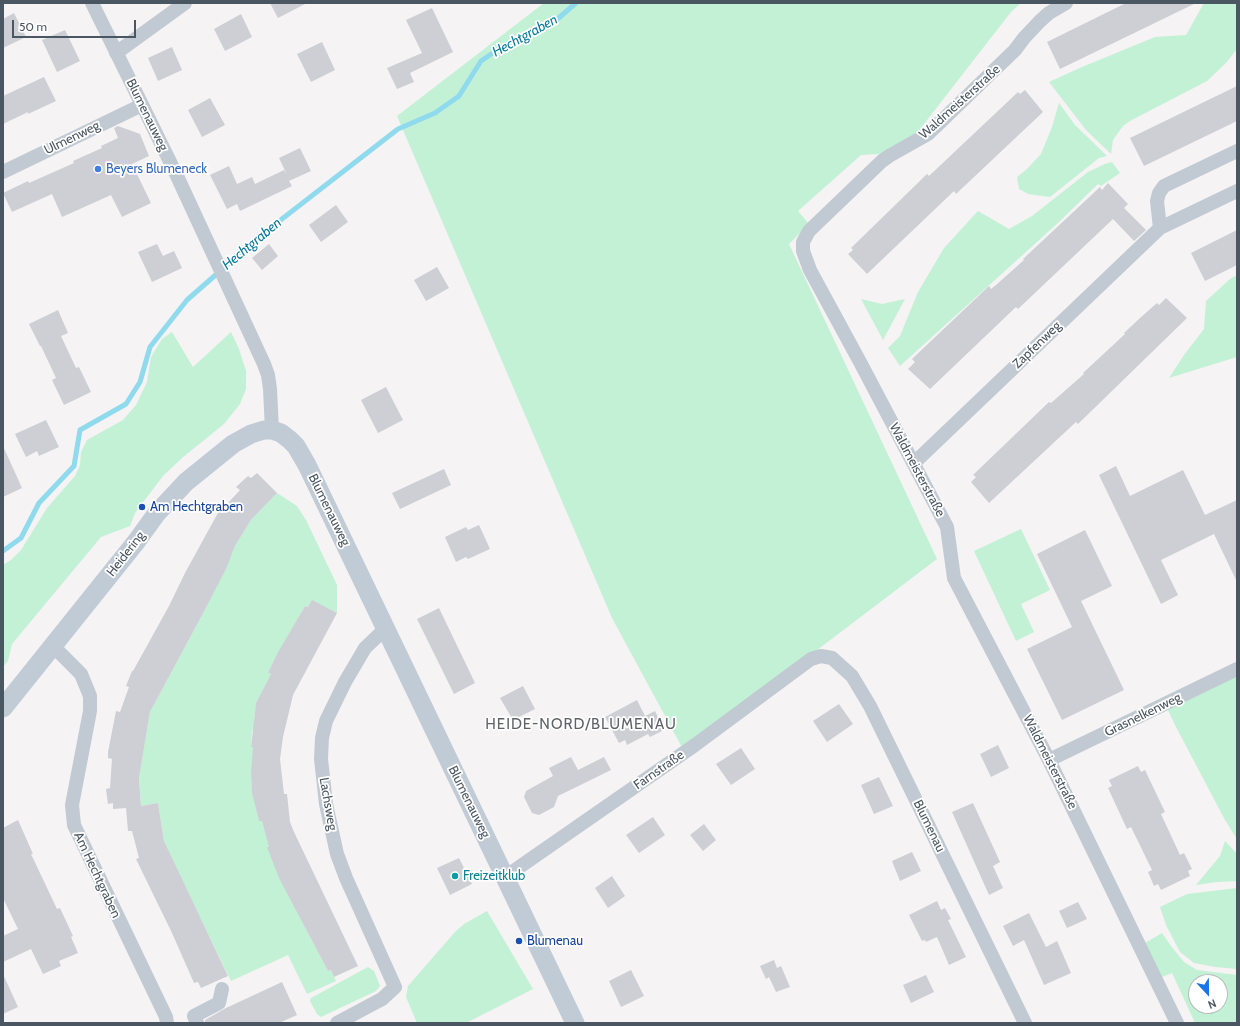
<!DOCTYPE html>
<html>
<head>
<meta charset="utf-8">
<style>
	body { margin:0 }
	#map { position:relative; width:1240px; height:1026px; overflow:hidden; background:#f5f3f3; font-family:Cabin,sans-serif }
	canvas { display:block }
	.frame { position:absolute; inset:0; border:4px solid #4a5661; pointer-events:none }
	.north { position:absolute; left:1188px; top:974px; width:40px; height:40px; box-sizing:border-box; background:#fff; border:1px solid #b7bbc0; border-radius:50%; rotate:158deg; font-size:11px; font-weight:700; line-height:16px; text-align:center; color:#4a5661 }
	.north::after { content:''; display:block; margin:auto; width:14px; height:18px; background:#1a73e8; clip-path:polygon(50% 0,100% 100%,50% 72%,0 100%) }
	.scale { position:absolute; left:12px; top:20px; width:124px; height:18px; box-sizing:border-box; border:2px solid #4a5661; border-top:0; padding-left:5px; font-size:12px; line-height:14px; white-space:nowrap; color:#4a5661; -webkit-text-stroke:3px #fff; paint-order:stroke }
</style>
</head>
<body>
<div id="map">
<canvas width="1240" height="1026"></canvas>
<div class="frame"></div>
<div class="north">N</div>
<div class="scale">50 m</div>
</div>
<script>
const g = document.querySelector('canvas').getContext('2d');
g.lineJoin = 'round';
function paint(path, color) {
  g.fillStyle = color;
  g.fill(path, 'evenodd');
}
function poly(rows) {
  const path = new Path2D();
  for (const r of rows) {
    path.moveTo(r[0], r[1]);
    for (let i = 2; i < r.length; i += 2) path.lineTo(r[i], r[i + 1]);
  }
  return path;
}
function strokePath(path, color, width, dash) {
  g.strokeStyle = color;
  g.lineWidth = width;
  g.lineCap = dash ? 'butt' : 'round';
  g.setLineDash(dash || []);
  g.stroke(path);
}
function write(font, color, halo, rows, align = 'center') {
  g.font = font + ' Cabin,sans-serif';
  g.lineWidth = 3.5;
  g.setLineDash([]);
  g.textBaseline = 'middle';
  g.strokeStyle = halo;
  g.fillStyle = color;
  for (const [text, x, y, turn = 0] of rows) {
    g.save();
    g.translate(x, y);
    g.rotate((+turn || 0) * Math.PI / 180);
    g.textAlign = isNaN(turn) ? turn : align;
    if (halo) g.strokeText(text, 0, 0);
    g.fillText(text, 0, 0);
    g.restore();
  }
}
const green = poly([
	[544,3,1021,3,1011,12,917,133,880,154,861,155,798,211,809,224,789,244,937,559,684,751,612,618,397,116],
	[1204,3,1237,3,1237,49,1226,63,1207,81,1130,121,1123,126,1113,140,1111,154,1086,130,1049,82,1082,67,1155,37,1186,35],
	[1059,103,1075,125,1107,156,1099,158,1050,197,1028,194,1019,189,1017,177,1027,169,1041,154,1052,127],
	[1112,162,1120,173,1101,186,1098,184,1059,222,900,366,888,348,900,336,918,292,944,248,978,211,1009,229,1032,216,1088,172,1105,164],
	[1237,275,1237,357,1169,378,1184,355,1204,329,1206,301,1230,279],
	[861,299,882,304,905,299,883,340],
	[172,332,193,367,231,332,239,349,246,371,246,389,240,404,224,424,182,458,163,476,135,513,130,526,101,537,12,644,8,661,3,667,3,565,11,560,21,550,47,508,75,476,80,465,81,452,87,440,123,420,136,405,147,382,151,357,162,339],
	[277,493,297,506,306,520,337,585,337,613,312,601,308,607,305,606,275,659,268,673,271,674,262,692,260,701,257,700,254,718,256,730,252,730,251,747,254,747,253,773,251,774,252,791,259,821,262,821,270,846,268,847,307,931,328,971,331,970,336,981,307,994,288,955,231,981,176,868,164,841,158,803,141,806,139,777,150,712,200,619,225,569,235,546,251,520],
	[1021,529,1050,590,1021,604,1034,632,1016,641,974,551],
	[1237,675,1237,839,1225,820,1175,725,1167,708],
	[1225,841,1237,854,1237,881,1217,882,1196,885,1220,856],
	[1237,888,1237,969,1215,967,1194,963,1180,952,1166,925,1160,907,1187,894],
	[487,911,533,989,466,1023,417,1023,406,997,408,986,455,932,464,924],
	[1162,933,1171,946,1184,962,1197,970,1237,975,1237,1023,1195,1023,1172,973,1162,977,1145,943],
	[1196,982,1220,982,1220,1006,1196,1006],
	[368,967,374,971,380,986,376,991,321,1017,317,1014,310,1001,311,998]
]);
const stream = poly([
	[3,551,21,538,39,503,74,466,80,430,126,404,140,382,150,347,187,300,260,236,398,129,435,113,459,96,481,61,503,46,554,22,576,3]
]);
const building = poly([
	[270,3,307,3,278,18],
	[1126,3,1196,3,1060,69,1047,42],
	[432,8,453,52,410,73,414,82,397,89,387,68,422,53,406,20],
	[14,13,26,37,3,48,3,19],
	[241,14,252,37,225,51,214,29],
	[65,30,80,61,57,72,42,40],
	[322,42,335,70,311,82,297,54],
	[172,47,182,70,158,81,148,58],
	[44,77,56,101,28,114,28,112,3,124,3,96],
	[1237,86,1237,121,1144,166,1130,138],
	[1025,90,1043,112,956,194,954,191,867,274,848,254,853,250,851,248,927,174,929,176,1018,92,1020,94],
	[210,98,225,125,202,137,188,110],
	[118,126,140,134,149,156,132,164,151,203,122,217,111,195,62,217,52,194,12,212,3,193,28,181,29,183,74,163,73,161,102,148,101,146,118,138,114,128],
	[300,148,311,171,289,181,292,186,240,211,237,204,227,209,210,175,229,166,237,184,252,177,255,184,284,170,287,175,279,158],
	[1108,183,1128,204,1124,208,1146,230,1134,241,1113,219,1018,309,1016,307,930,389,908,369,915,362,912,359,989,286,991,289,996,285,1024,260,1023,259,1100,187,1102,190],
	[336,205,348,222,321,242,309,225],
	[1237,230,1237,265,1205,281,1191,253],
	[157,244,163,256,174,251,182,268,152,282,138,252],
	[269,244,278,256,262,270,252,258],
	[437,267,449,288,426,301,414,280],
	[1166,298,1187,318,1078,424,1076,422,989,503,971,482,976,477,973,475,1049,402,1051,403,1084,374,1083,373,1125,334,1124,333,1140,318,1157,303,1159,305],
	[58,310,68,333,61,336,76,368,79,367,91,392,64,405,52,380,56,378,41,346,40,346,29,324],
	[386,387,403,420,378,433,361,400],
	[46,420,59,447,39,456,37,451,26,457,15,434],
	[3,446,22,488,3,497],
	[1116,466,1130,496,1183,470,1205,515,1237,500,1237,582,1214,534,1161,560,1178,595,1161,604,1099,475],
	[444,469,451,485,400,509,392,493],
	[257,473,277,493,251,520,235,546,226,569,200,619,150,712,139,778,141,806,158,803,164,841,228,976,201,988,198,982,194,983,172,933,136,859,139,858,132,831,128,831,126,808,113,809,113,803,108,804,106,789,110,788,112,759,108,758,108,752,116,711,120,712,129,687,126,686,132,671,133,671,169,606,185,573,219,511,223,512,229,502,240,490,236,487,248,476,251,478],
	[479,525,490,549,468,559,466,557,456,562,445,537,466,527,468,530],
	[1085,530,1112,586,1081,601,1124,690,1062,720,1027,649,1072,627,1037,554],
	[312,600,337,613,293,695,283,737,280,759,284,794,287,794,290,822,294,832,358,966,334,977,331,970,328,971,279,878,267,847,269,847,262,821,259,821,252,793,251,774,253,747,251,747,256,703,271,674,268,673,277,654,305,606,308,607],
	[439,608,475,683,454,694,417,619],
	[523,686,535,709,513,720,500,698],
	[637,700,645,716,655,711,664,730,650,737,648,734,627,745,625,740,619,743,605,717],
	[839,704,853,724,827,742,813,721],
	[998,745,1009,768,991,777,980,754],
	[741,748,755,769,731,785,716,764],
	[571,757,578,770,604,757,611,770,558,796,554,807,539,815,532,813,524,797,526,791,553,776,549,768],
	[1138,766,1141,772,1145,770,1165,812,1161,814,1180,855,1184,853,1192,869,1188,871,1190,876,1161,890,1158,884,1154,886,1148,872,1152,870,1131,827,1127,829,1108,788,1112,786,1109,780],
	[879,777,893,806,874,814,861,785],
	[973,803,1000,862,993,866,1003,888,989,895,952,812],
	[653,817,665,835,639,853,626,835],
	[18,820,33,854,31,854,57,909,60,908,73,936,71,937,78,953,59,961,61,966,43,974,31,949,3,962,3,936,18,929,3,898,3,828],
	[704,824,716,840,703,851,690,835],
	[912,852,921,871,900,881,892,861],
	[459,858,472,884,450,895,437,868],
	[612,876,625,896,608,908,595,888],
	[937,901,941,910,945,908,951,919,948,920,966,957,949,965,937,937,926,942,925,940,922,941,909,915],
	[1078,902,1087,919,1067,928,1059,911],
	[1029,913,1046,947,1057,941,1071,973,1044,985,1024,940,1013,946,1003,926],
	[774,960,777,968,781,966,790,987,776,992,769,977,766,979,760,966],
	[631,970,644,996,621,1007,609,981],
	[3,974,18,1007,3,1014],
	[926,975,934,992,911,1003,903,985],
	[282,982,297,1015,279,1023,205,1023,205,1020,226,1008]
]);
const street = poly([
	[92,3,177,176,264,364,268,375,270,389,272,430],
	[1066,3,1049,13,1040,21,1024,38,1015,50,928,134,889,156,882,161,809,231,803,242,803,251,810,270,860,362,947,527,954,578,1049,760,1177,1023],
	[116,53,185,3],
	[3,172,142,105],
	[1160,228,1157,201,1159,193,1164,186,1237,151],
	[914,463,1160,228,1237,191],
	[53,646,81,674,90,696,90,711,72,805,74,825,166,1017,167,1023],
	[1049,760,1237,669],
	[505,877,695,745,811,659,821,656,832,658,852,676,870,706,1025,1023],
	[197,1023,194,1016,219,1003,222,989],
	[337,1023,382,999,395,987,346,878,337,854,326,804,321,759,322,738,326,721,345,682,365,648,386,628]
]);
const secondary = poly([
	[3,708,136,542,157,513,186,482,233,444,251,434,264,430,272,430,281,433,290,440,296,446,307,465,575,1023]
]);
const markers = [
	[98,169,4,"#3f7fe0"],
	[142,507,4,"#1a4fb4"],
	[455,876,4,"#0f9aa8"],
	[519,941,4,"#1a4fb4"]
];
const streetNames = [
	["Waldmeisterstraße",960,102,-42],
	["Blumenauweg",147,115,64],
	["Ulmenweg",72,138,-26],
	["Zapfenweg",1037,345,-44],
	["Waldmeisterstraße",917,470,62],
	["Blumenauweg",329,510,64],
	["Heidering",126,554,-52],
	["Grasnelkenweg",1143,715,-26],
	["Waldmeisterstraße",1050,762,63],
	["Farnstraße",659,770,-35],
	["Blumenauweg",469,802,64],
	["Lachsweg",328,804,80],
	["Blumenau",929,826,64],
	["Am Hechtgraben",97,875,65]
];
const shopNames = [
	["Beyers Blumeneck",106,169]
];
const transitNames = [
	["Am Hechtgraben",150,507],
	["Blumenau",527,941]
];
const cultureNames = [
	["Freizeitklub",463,876]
];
const waterNames = [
	["Hechtgraben",525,36,-29],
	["Hechtgraben",252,244,-40]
];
const quarterNames = [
	["HEIDE-NORD/BLUMENAU",581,725]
];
paint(green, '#c3f1d5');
strokePath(stream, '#90daee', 5);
paint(building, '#cdcfd5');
strokePath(street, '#c1cad2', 14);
strokePath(secondary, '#c1cbd6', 19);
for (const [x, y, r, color] of markers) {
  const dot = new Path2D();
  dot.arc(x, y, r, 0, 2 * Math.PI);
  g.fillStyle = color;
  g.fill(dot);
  strokePath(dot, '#fff', 1.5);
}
write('13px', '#4a5661', '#fff', streetNames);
write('13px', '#366cbe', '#fff', shopNames, 'left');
write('13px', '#164399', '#fff', transitNames, 'left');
write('13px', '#0d838f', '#fff', cultureNames, 'left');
write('italic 14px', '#0c7c9b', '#fff', waterNames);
g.letterSpacing = '1px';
write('15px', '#5f6368', '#fff', quarterNames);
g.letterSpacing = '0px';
</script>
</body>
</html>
